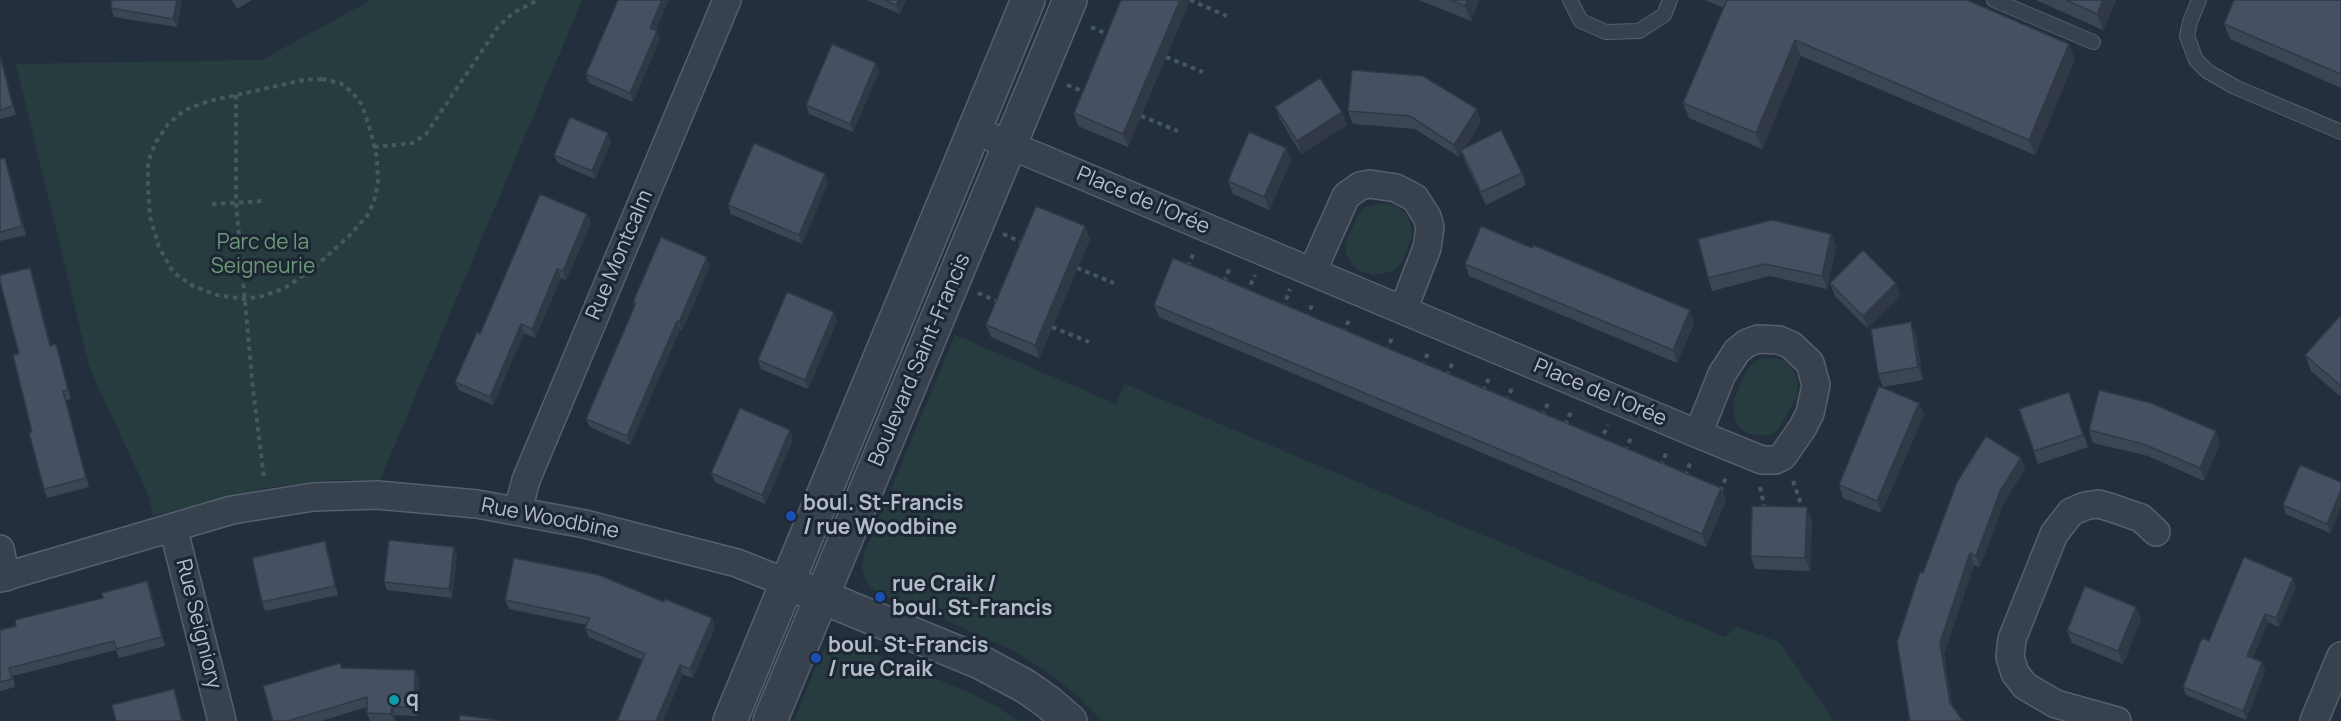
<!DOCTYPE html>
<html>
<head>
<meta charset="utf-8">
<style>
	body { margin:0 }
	canvas { display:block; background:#242f3e }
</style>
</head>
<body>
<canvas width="2341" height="721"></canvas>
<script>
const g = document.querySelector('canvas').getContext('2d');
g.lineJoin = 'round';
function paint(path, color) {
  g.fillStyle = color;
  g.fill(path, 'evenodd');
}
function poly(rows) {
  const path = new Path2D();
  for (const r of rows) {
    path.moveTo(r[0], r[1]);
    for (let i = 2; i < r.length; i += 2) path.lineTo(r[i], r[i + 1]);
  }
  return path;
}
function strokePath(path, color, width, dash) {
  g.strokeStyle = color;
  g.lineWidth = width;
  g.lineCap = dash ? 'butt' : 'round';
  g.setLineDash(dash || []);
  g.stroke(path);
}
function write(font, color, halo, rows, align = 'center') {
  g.font = font + ' Manrope,sans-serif';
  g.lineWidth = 6;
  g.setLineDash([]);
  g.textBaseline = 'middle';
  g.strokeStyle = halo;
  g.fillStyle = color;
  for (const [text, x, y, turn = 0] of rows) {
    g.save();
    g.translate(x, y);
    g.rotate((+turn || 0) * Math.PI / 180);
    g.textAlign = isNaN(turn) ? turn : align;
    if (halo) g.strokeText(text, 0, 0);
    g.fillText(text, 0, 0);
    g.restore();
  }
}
const green = poly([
	[371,0,582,0,380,480,332,480,265,488,153,516,148,494,90,369,16,64,262,60],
	[1376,204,1389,204,1400,208,1408,217,1412,229,1411,239,1402,262,1394,271,1373,275,1360,271,1352,264,1346,255,1345,244,1357,217,1364,208],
	[955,335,1116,404,1125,384,1725,637,1737,627,1779,642,1834,721,1102,721,1079,697,1046,671,1014,651,938,617,885,596,871,588,865,579,862,567,864,554],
	[1771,358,1784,360,1791,367,1796,377,1798,388,1796,398,1779,429,1771,434,1760,436,1750,434,1741,429,1735,421,1733,403,1745,373,1751,365,1760,359],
	[838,640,861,647,972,694,999,708,1018,721,794,721,822,652,831,642]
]);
const path = poly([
	[1190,0,1227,16],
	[1091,27,1109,35],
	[1166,57,1203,72],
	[322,79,340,83,352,92,362,105,370,129,377,158,378,183,374,202,367,216,349,236,314,268,285,288,263,296,244,299,217,295,193,286,173,272,159,247,150,217,148,185,148,162,156,142,168,124,185,110,209,101,304,80,322,79],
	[1067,85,1085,92],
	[236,95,236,203,253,389,264,478],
	[1141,116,1178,131],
	[374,147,413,143,426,134,498,27,513,13,538,0],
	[212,204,263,201],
	[1003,234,1023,243],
	[1188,267,1194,252],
	[1077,268,1114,283],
	[1224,282,1230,267],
	[978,293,999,302],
	[1247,293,1255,275],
	[1283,308,1290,289],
	[1307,318,1313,302],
	[1052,327,1089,342],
	[1343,333,1350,318],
	[1386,351,1393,336],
	[1422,366,1429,351],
	[1447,376,1453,361],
	[1483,391,1490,376],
	[1506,401,1513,386],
	[1542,416,1549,401],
	[1565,425,1572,410],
	[1600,442,1608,425],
	[1625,451,1632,436],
	[1661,466,1667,451],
	[1685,476,1691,461],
	[1793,481,1803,510],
	[1760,487,1765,509],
	[1720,491,1727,475]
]);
const service = poly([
	[1570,0,1581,21,1606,32,1639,31,1664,15,1670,0],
	[1994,0,2093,42],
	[2199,0,2190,22,2187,36,2196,60,2207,71,2235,87,2341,132]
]);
const minor = poly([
	[974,130,1698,434,1762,460,1775,460,1783,456,1803,427,1810,413,1816,385,1810,363,1791,345,1779,340,1758,339,1747,343,1737,351,1722,374,1698,434],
	[1312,272,1346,196,1360,186,1370,184,1396,188,1415,198,1427,217,1430,227,1427,248,1403,310],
	[518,510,526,480,727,0],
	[173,527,222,721],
	[0,549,6,577],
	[0,578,232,510,313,497,377,495,477,504,585,524,737,563,787,583],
	[2117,721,2056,704,2025,686,2015,673,2010,657,2012,639,2054,534,2071,512,2085,506,2098,504,2109,507,2141,518,2156,532],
	[2314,721,2341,656]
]);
const tertiary = poly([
	[803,589,980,662,1025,686,1048,702,1070,721],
	[730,721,1028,0],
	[770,721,1070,0]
]);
const wall = poly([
	[182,0,177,27,114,17,111,8],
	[232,0,252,0,237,9],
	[867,0,906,0,900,14],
	[1121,0,1190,0,1128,147,1078,126,1074,113],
	[1419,0,1479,0,1471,21],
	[1705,0,1967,0,2075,59,2035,155,1801,56,1762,149,1689,118,1683,103,1724,8],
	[2036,0,2116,0,2103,30],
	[2341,0,2341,88,2230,39,2224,24],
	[656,30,660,39,633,102,589,83,586,74],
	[0,53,16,115,0,119],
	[876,63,879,72,853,132,809,114,806,105],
	[1275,107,1342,112,1347,125,1301,154,1280,119],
	[1348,111,1481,122,1465,147,1522,173,1526,185,1486,205,1465,162,1462,153,1459,157,1415,129,1353,124],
	[611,142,595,179,558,163,554,155],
	[1286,148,1291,161,1269,210,1233,194,1228,181],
	[0,159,8,167,26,235,0,241],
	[825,174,828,183,802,244,731,214,728,205],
	[591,223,566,280,561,278,535,338,524,333,493,405,459,390,455,382,480,334],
	[1085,226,1090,239,1039,358,991,337,986,325],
	[1831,234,1836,246,1827,289,1770,276,1712,291,1708,278],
	[1532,248,1694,323,1677,363,1469,276,1465,264],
	[710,266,682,331,680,329,630,445,590,427,586,419,635,307,633,302],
	[30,268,33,276,51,345,59,353,71,399,66,400,89,487,47,498,44,489,32,432,19,354],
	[1830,283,1900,296,1867,328,1835,296],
	[1154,305,1721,488,1726,500,1706,547,1159,317],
	[2341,315,2341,397,2311,371,2305,355],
	[837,321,808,389,761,369,758,360],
	[1916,335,1923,380,1883,387,1878,374],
	[2069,392,2088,447,2038,464,2019,409],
	[1919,403,1924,415,1881,513,1843,498,1839,485],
	[2089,430,2220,443,2204,481,2148,456,2093,443],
	[793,439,765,504,715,482,711,473],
	[2021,458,2025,469,2004,502,1980,567,1974,565,1944,654,1952,707,1910,721,1923,573],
	[2341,482,2341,507,2330,533,2286,514,2283,505],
	[1812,520,1810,571,1755,569,1751,556],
	[454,547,457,556,452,598,387,590,384,582],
	[328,550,338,595,265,611,262,602],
	[147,581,151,590,165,646,119,658,116,650,13,676,15,687,0,691,0,630,16,626,103,598],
	[2296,587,2279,627,2268,622,2253,658,2262,662,2265,671,2246,720,2186,695,2183,687,2209,641],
	[505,600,664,602,712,618,715,627,693,678,642,660,589,637,585,628,587,625,509,609],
	[2136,607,2141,619,2123,664,2072,643,2067,631],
	[342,668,415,670,419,679,417,716,395,715,395,721,370,721,367,713,367,707,321,721,273,721]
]);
const shadedWall = poly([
	[177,0,182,0,177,27,173,19],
	[662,0,669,0,653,37,650,28],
	[899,0,906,0,900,14,896,5],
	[1180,0,1190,0,1128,147,1123,134],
	[1467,0,1479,0,1471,21,1465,6],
	[2103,0,2116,0,2103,30,2097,14],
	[657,31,660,39,633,102,630,93],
	[1795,40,1801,56,1762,149,1756,133],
	[2069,44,2075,59,2035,155,2029,140],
	[876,63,879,72,853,132,850,124],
	[1477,109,1481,122,1459,157,1454,145],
	[1342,112,1347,125,1301,154,1297,141],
	[608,133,611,142,595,179,592,171],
	[1286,148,1291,161,1269,210,1264,197],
	[5,158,8,167,26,235,22,226],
	[825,174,828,183,802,244,799,235],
	[587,214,591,223,566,280,563,271],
	[1085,226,1090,239,1039,358,1035,345],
	[1831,234,1836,246,1827,289,1822,276],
	[707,257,710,266,682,331,679,322],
	[30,268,33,276,53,355,50,346],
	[557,269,561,278,535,338,532,329],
	[1896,283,1900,296,1867,328,1863,316],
	[1690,310,1694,323,1677,363,1673,350],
	[834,312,837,321,808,389,805,380],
	[677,321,680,329,630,445,627,436],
	[1911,322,1916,335,1923,380,1918,367],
	[521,324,524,333,493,405,490,397],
	[56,344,59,353,71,399,68,390],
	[63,391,66,400,89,487,86,478],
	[1919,403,1924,415,1881,513,1877,501],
	[790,430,793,439,765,504,762,495],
	[2216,431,2220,443,2204,481,2200,468],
	[2021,458,2025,469,2004,502,1980,567,1976,556,2000,491],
	[1721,488,1726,500,1706,547,1702,534],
	[2341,490,2341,507,2330,533,2327,524],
	[1807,507,1812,520,1810,571,1805,558],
	[325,541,328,550,338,595,335,586],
	[454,547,457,556,452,598,449,589],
	[1970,553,1974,565,1944,654,1954,714,1950,703,1940,643],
	[2293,578,2296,587,2279,627,2276,618],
	[147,581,151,590,165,646,162,637],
	[2136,607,2141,619,2123,664,2118,651],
	[2265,614,2268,622,2250,665,2247,656],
	[712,618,715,627,693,678,690,669],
	[2262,662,2265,671,2246,720,2243,711],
	[680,665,683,674,663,721,656,721],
	[415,670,419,679,417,716,414,707],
	[174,689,177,698,183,721,182,721],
	[392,707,395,715,395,721,391,714]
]);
const building = poly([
	[112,0,177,0,173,19,111,8,112,0],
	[618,0,662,0,650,28,657,31,630,93,586,74,618,0],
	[884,0,899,0,896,5,884,0],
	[1121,0,1180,0,1123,134,1074,113,1121,0],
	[1451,0,1467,0,1465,6,1451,0],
	[1727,0,1967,0,2069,44,2029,140,1795,40,1756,133,1683,103,1727,0],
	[2066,0,2103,0,2097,14,2066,0],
	[2234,0,2341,0,2341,74,2224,24,2234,0],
	[832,44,876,63,850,124,806,105,832,44],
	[0,56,13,106,0,110,0,56],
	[1352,70,1423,76,1477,109,1454,145,1410,116,1348,111,1352,70],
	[1320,78,1342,112,1297,141,1275,107,1320,78],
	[570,117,608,133,592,171,554,155,570,117],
	[1501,130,1522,173,1481,192,1461,150,1501,130],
	[1249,132,1286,148,1264,197,1228,181,1249,132],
	[754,143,825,174,799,235,728,205,754,143],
	[5,158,22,226,0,232,0,159,5,158],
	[540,194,587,214,563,271,557,269,532,329,521,324,490,397,455,382,477,332,480,334,540,194],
	[1036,206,1085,226,1035,345,986,325,1036,206],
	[1772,220,1831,234,1822,276,1765,264,1708,278,1698,239,1772,220],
	[1481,226,1532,248,1533,245,1690,310,1673,350,1465,264,1481,226],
	[661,237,707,257,679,322,677,321,627,436,586,419,636,303,633,302,661,237],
	[1863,250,1896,283,1863,316,1830,283,1863,250],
	[1173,258,1721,488,1702,534,1154,305,1173,258],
	[30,268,50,346,56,344,68,390,63,391,86,478,44,489,29,433,32,432,13,355,19,354,0,281,0,275,30,268],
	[787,292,834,312,805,380,758,360,787,292],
	[2341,315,2341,386,2305,355,2341,315],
	[1911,322,1918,367,1878,374,1871,329,1911,322],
	[1879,386,1919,403,1877,501,1839,485,1879,386],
	[2099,390,2151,403,2216,431,2200,468,2143,444,2089,430,2099,390],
	[2069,392,2083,435,2034,451,2019,409,2069,392],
	[740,408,790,430,762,495,711,473,740,408],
	[1986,436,2021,458,2000,491,1976,556,1970,553,1940,643,1950,703,1963,721,1910,721,1897,642,1920,572,1923,573,1957,482,1986,436],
	[2300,465,2341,482,2341,490,2327,524,2283,505,2300,465],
	[1752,506,1807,507,1805,558,1751,556,1752,506],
	[389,540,454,547,449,589,384,582,389,540],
	[325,541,335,586,262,602,252,558,325,541],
	[2244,557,2293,578,2276,618,2265,614,2247,656,2262,662,2243,711,2183,687,2202,638,2209,641,2244,557],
	[514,558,599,575,664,602,665,599,712,618,690,669,680,665,656,721,617,721,645,654,585,628,590,618,505,600,514,558],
	[147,581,162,637,116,649,114,641,9,668,12,679,0,682,0,630,16,626,15,620,103,598,102,593,147,581],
	[2085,586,2136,607,2118,651,2067,631,2085,586],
	[340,663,342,668,415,670,414,707,392,707,391,714,367,713,367,697,288,721,273,721,263,686,340,663],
	[174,689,182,721,116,721,112,705,174,689],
	[460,715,498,720,498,721,459,721,460,715]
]);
const markers = [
	[791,516,6,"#1a4fb4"],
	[880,597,6,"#1a4fb4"],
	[816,658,6,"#1a4fb4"],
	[394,700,6,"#0f9aa8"]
];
const streetNames = [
	["Place de l'Orée",1143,201,23],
	["Rue Montcalm",620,255,-67],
	["Boulevard Saint-Francis",920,360,-67],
	["Place de l'Orée",1600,393,23],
	["Rue Woodbine",550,519,11],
	["Rue Seigniory",198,624,76]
];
const parkNames = [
	["Parc de la",263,243],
	["Seigneurie",263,267]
];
const poiNames = [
	["boul. St-Francis",803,504],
	["/ rue Woodbine",803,528],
	["rue Craik /",892,585],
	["boul. St-Francis",892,609],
	["boul. St-Francis",828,646],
	["/ rue Craik",828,670],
	["q",406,700]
];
paint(green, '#263c3f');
strokePath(service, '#565f6c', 16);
strokePath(minor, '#565f6c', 30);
strokePath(tertiary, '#565f6c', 36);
strokePath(path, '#44595c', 4, [4.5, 4.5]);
strokePath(service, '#38414e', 14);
strokePath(minor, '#38414e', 27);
strokePath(tertiary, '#38414e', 33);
paint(wall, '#3b4654');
paint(shadedWall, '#303945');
paint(building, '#455162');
strokePath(building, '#303945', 1.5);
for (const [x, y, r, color] of markers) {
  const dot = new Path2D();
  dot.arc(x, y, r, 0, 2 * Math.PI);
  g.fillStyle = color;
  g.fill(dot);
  strokePath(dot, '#1d2633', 2);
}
write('21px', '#b4bcc9', '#1d2633', streetNames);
write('21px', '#6b9a76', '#1d2633', parkNames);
write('bold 21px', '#b4bcc9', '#1d2633', poiNames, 'left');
</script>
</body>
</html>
